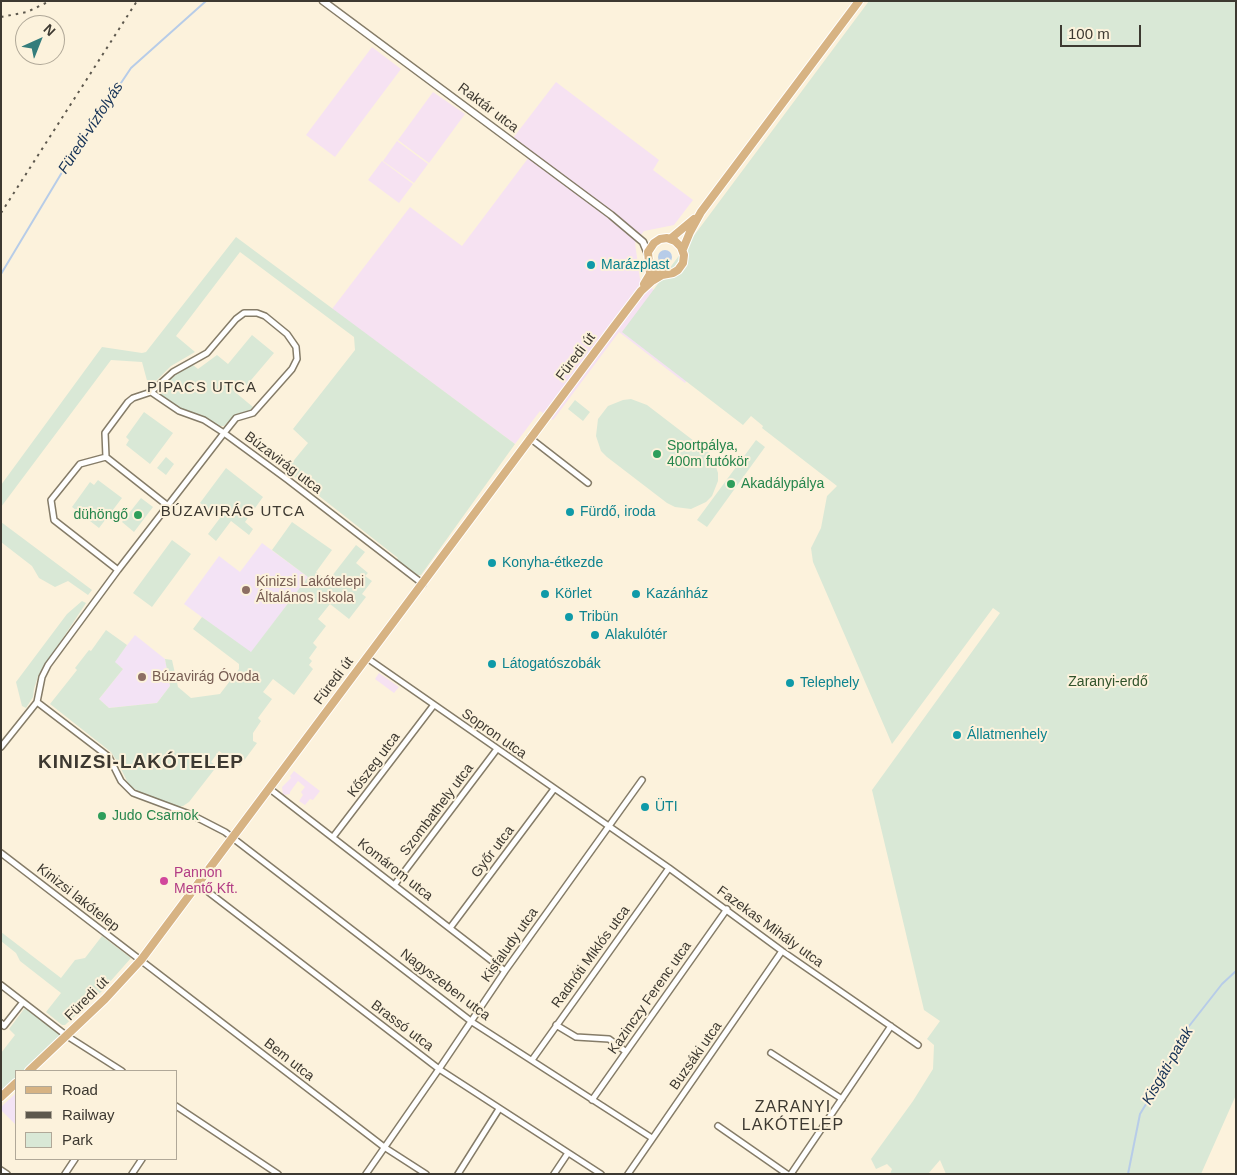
<!DOCTYPE html>
<html>
<head>
<meta charset="utf-8">
<style>
	body { margin:0 }
	#map { position:relative; width:1237px; height:1175px; overflow:hidden; background:#fcf2dc; font-family:Helvetica,sans-serif }
	canvas { display:block }
	.frame { position:absolute; inset:0; border:2px solid #3d3931; pointer-events:none }
	.legend { position:absolute; left:15px; top:1070px; width:162px; height:90px; box-sizing:border-box; background:#fcf2dc; border:1px solid #b0a898; margin:0; padding:6px 9px; list-style:none; font-size:15px; color:#3d3931 }
	.legend li { display:flex; align-items:center; gap:10px; height:25px }
	.legend b { width:25px; border:1px solid #b0a898 }
	.north { position:absolute; left:15px; top:15px; width:50px; height:50px; box-sizing:border-box; background:#fcf2dc; border:1px solid #b0a898; border-radius:50%; rotate:44deg; font-size:14px; font-weight:700; line-height:20px; text-align:center; color:#3d3931 }
	.north::after { content:''; display:block; margin:auto; width:18px; height:22px; background:#347d7c; clip-path:polygon(50% 0,100% 100%,50% 72%,0 100%) }
	.scale { position:absolute; left:1060px; top:25px; width:81px; height:22px; box-sizing:border-box; border:2px solid #3d3931; border-top:0; padding-left:6px; font-size:15px; line-height:18px; white-space:nowrap; color:#3d3931; -webkit-text-stroke:4px #fcf2dc; paint-order:stroke }
</style>
</head>
<body>
<div id="map">
<canvas width="1237" height="1175"></canvas>
<div class="frame"></div>
<ul class="legend">
<li><b style="height:6px;background:#d7b383"></b>Road</li>
<li><b style="height:6px;background:#5d584d"></b>Railway</li>
<li><b style="height:14px;background:#d9e8d6"></b>Park</li>
</ul>
<div class="north">N</div>
<div class="scale">100 m</div>
</div>
<script>
const g = document.querySelector('canvas').getContext('2d');
g.lineJoin = 'round';
function paint(path, color) {
  g.fillStyle = color;
  g.fill(path, 'evenodd');
}
function poly(rows) {
  const path = new Path2D();
  for (const r of rows) {
    if (r.length === 3) {
      path.moveTo(r[0] + r[2], r[1]);
      path.arc(r[0], r[1], r[2], 0, 2 * Math.PI);
      continue;
    }
    path.moveTo(r[0], r[1]);
    for (let i = 2; i < r.length; i += 2) path.lineTo(r[i], r[i + 1]);
  }
  return path;
}
function strokePath(path, color, width, dash) {
  g.strokeStyle = color;
  g.lineWidth = width;
  g.lineCap = dash ? 'butt' : 'round';
  g.setLineDash(dash || []);
  g.stroke(path);
}
function write(font, color, halo, rows, align = 'center') {
  g.font = font + ' Helvetica,sans-serif';
  g.lineWidth = 4;
  g.setLineDash([]);
  g.textBaseline = 'middle';
  g.strokeStyle = halo;
  g.fillStyle = color;
  for (const [text, x, y, turn = 0] of rows) {
    g.save();
    g.translate(x, y);
    g.rotate((+turn || 0) * Math.PI / 180);
    g.textAlign = isNaN(turn) ? turn : align;
    if (halo) g.strokeText(text, 0, 0);
    g.fillText(text, 0, 0);
    g.restore();
  }
}
const commercial = poly([
	[372,47,401,69,335,157,306,135],
	[556,82,659,160,653,170,693,200,674,225,644,231,635,243,640,279,654,290,698,366,685,383,619,332,553,420,540,411,515,444,332,309,410,207,462,246,529,157,510,142],
	[433,92,465,114,429,163,398,140],
	[397,141,428,164,414,183,383,161],
	[382,161,413,184,399,203,368,180],
	[379,673,399,687,394,693,375,679],
	[294,771,320,791,313,800,310,799,305,805,299,801,303,795,301,792,305,787,298,781,290,792,290,794,283,795,282,787,291,778,290,776]
]);
const education = poly([
	[262,543,308,577,251,653,184,604,219,556,240,572],
	[135,635,165,659,170,686,157,703,109,708,99,699,123,669,114,662],
	[16,1093,16,1125,1,1110,1,1107]
]);
const green = poly([
	[869,1,1236,1,1236,1095,1201,1174,946,1174,940,1160,928,1174,890,1174,892,1169,887,1164,876,1169,871,1159,913,1101,933,1069,934,1045,927,1039,940,1021,924,1010,872,790,1000,613,993,608,892,744,813,562,811,548,821,528,827,496,837,486,762,428,763,426,751,416,743,425,622,332],
	[236,237,515,444,421,575,415,575,396,560,398,558,286,470,308,443,293,429,355,350,354,337,240,252,176,336,195,352,171,366,149,388,142,362,111,360,1,507,1,485,102,347,142,353,146,352],
	[252,335,274,353,246,386,243,383,235,392,253,407,250,411,236,414,224,426,219,426,202,415,188,412,181,408,160,394,159,391,160,388,165,383,179,372,193,365,198,369,217,355,228,364],
	[631,399,647,405,707,451,713,457,718,473,718,481,712,496,706,502,691,509,675,507,667,503,607,457,601,451,596,436,598,419,608,406,623,400],
	[575,400,590,412,583,421,568,409],
	[144,412,173,433,150,464,126,445,129,440,126,437],
	[756,440,765,447,707,527,697,520],
	[166,457,174,464,166,475,157,468],
	[226,468,263,497,245,522,253,529,249,535,231,521,216,541,208,534,220,518,200,503],
	[98,480,122,498,99,528,72,507,90,482,94,485],
	[141,498,153,507,134,532,122,522],
	[1,522,92,590,88,595,68,581,55,587,39,578,32,566,1,542],
	[292,522,332,550,316,572,328,581,356,545,365,552,356,563,368,573,365,576,372,581,362,594,366,597,349,619,330,604,318,619,326,626,313,643,317,647,309,658,312,661,309,665,313,669,294,695,273,679,263,692,272,699,258,718,261,721,253,733,253,741,257,743,240,766,219,751,211,762,217,766,189,802,183,806,177,807,138,791,129,785,117,761,111,752,50,704,77,670,75,668,89,650,91,651,106,630,127,645,115,662,123,669,99,699,109,708,157,703,170,686,165,659,172,660,178,687,191,698,220,694,239,669,239,664,193,629,202,617,251,652,308,577,272,550],
	[172,540,191,554,152,607,133,593],
	[82,601,86,603,38,676,34,689,33,697,26,708,22,706,16,682,67,614],
	[1,932,61,978,75,960,85,958,102,936,131,958,101,992,65,1025,62,1025,46,1012,61,993,20,961,16,953,1,941],
	[27,1005,67,1036,29,1071,16,1071,16,1083,1,1097,1,1053,15,1035,9,1029]
]);
const water = poly([
	[665,257,7]
]);
const stream = poly([
	[1,274,70,159,131,68,206,1],
	[1128,1174,1140,1114,1168,1068,1186,1030,1222,984,1236,971]
]);
const minor = poly([
	[530,438,588,483],
	[106,457,168,506],
	[118,570,54,520,51,500,80,464,106,457,105,433,128,402,133,398,151,392,173,372,207,353,236,319,244,313,257,313,265,316,287,334,296,347,297,359,292,369,253,413,236,418,224,433,204,420,179,411,151,392],
	[367,658,669,868,782,951,918,1045],
	[37,702,109,757,121,781,133,793,192,815,225,832,472,1022,652,1138],
	[37,702,42,677,48,665,118,570,224,433,288,480,423,584],
	[1,747,37,702],
	[270,789,505,971],
	[333,837,433,706],
	[1,853,384,1147,426,1174],
	[198,884,439,1069,601,1174],
	[395,884,497,749],
	[450,928,554,789],
	[1,985,67,1036,122,1071],
	[1,1023,4,1026,23,1002],
	[556,1025,576,1037,609,1039,625,1051],
	[771,1053,842,1099],
	[532,1060,669,868],
	[592,1100,727,909],
	[176,1106,278,1174],
	[718,1126,787,1174],
	[1,1170,7,1174],
	[65,1174,75,1159],
	[132,1174,142,1159],
	[366,1174,439,1069,505,971,642,780],
	[458,1174,499,1109],
	[554,1174,568,1153],
	[628,1174,782,951],
	[791,1174,891,1026]
]);
const tertiary = poly([
	[323,1,611,215,643,242,648,254]
]);
const primary = poly([
	[670,239,694,219],
	[683,249,690,232,701,212,859,1],
	[644,284,650,274,648,252,654,243,660,239,667,238,675,241,681,247,684,255,683,263,678,270,673,273,662,275,655,272,650,266],
	[29,1071,105,999,141,960,613,328,641,291,652,281,662,275],
	[1,1097,16,1083]
]);
const rail = poly([
	[1,17,27,12,50,1],
	[1,213,137,1]
]);
const markers = [
	[591,265,5,"#0f9aa8"],
	[657,454,5,"#2e9e5b"],
	[731,484,5,"#2e9e5b"],
	[570,512,5,"#0f9aa8"],
	[138,515,5,"#2e9e5b"],
	[492,563,5,"#0f9aa8"],
	[246,590,5,"#8d6e63"],
	[545,594,5,"#0f9aa8"],
	[636,594,5,"#0f9aa8"],
	[569,617,5,"#0f9aa8"],
	[595,635,5,"#0f9aa8"],
	[492,664,5,"#0f9aa8"],
	[142,677,5,"#8d6e63"],
	[790,683,5,"#0f9aa8"],
	[957,735,5,"#0f9aa8"],
	[645,807,5,"#0f9aa8"],
	[102,816,5,"#2e9e5b"],
	[164,881,5,"#d1479c"]
];
const streetNames = [
	["Raktár utca",488,108,37],
	["Füredi út",576,357,-53],
	["Búzavirág utca",283,463,37],
	["Füredi út",334,681,-53],
	["Sopron utca",494,734,35],
	["Kőszeg utca",374,765,-53],
	["Szombathely utca",437,810,-53],
	["Győr utca",493,852,-53],
	["Komárom utca",395,870,38],
	["Kinizsi lakótelep",78,898,38],
	["Fazekas Mihály utca",770,927,36],
	["Kisfaludy utca",510,945,-55],
	["Radnóti Miklós utca",591,957,-54],
	["Nagyszeben utca",445,985,37],
	["Kazinczy Ferenc utca",650,998,-55],
	["Füredi út",87,999,-45],
	["Brassó utca",402,1026,37],
	["Buzsáki utca",696,1056,-55],
	["Bem utca",289,1060,38]
];
const cultureNames = [
	["Marázplast",601,265],
	["Fürdő, iroda",580,512],
	["Konyha-étkezde",502,563],
	["Körlet",555,594],
	["Kazánház",646,594],
	["Tribün",579,617],
	["Alakulótér",605,635],
	["Látogatószobák",502,664],
	["Telephely",800,683],
	["Állatmenhely",967,735],
	["ÜTI",655,807]
];
const leisureNames = [
	["Sportpálya,",667,446],
	["400m futókör",667,462],
	["Akadálypálya",741,484],
	["dühöngő",128,515,"right"],
	["Judo Csarnok",112,816]
];
const educationNames = [
	["Kinizsi Lakótelepi",256,582],
	["Általános Iskola",256,598],
	["Búzavirág Óvoda",152,677]
];
const parkNames = [
	["Zaranyi-erdő",1108,682]
];
const hotelNames = [
	["Pannon",174,873],
	["Mentő Kft.",174,889]
];
const waterNames = [
	["Füredi-vízfolyás",91,128,-57],
	["Kisgáti-patak",1168,1066,-60]
];
const neighbourhoodNames = [
	["PIPACS UTCA",202,388],
	["BÚZAVIRÁG UTCA",233,512]
];
const quarterNames = [
	["ZARANYI",793,1108],
	["LAKÓTELEP",793,1126]
];
const districtNames = [
	["KINIZSI-LAKÓTELEP",141,763]
];
paint(commercial, '#f6e2f2');
paint(education, '#f3e3f5');
paint(green, '#d9e8d6');
paint(water, '#b7cce8');
strokePath(stream, '#b7cce8', 2);
strokePath(minor, '#857c68', 8);
strokePath(tertiary, '#857c68', 9);
strokePath(primary, '#fff', 10);
strokePath(minor, '#fff', 5);
strokePath(tertiary, '#fff', 6);
strokePath(primary, '#d7b383', 8);
strokePath(rail, '#5d584d', 2, [2.5, 5]);
for (const [x, y, r, color] of markers) {
  const dot = new Path2D();
  dot.arc(x, y, r, 0, 2 * Math.PI);
  g.fillStyle = color;
  g.fill(dot);
  strokePath(dot, '#fcf2dc', 2);
}
write('14px', '#3d3931', '#fcf2dc', streetNames);
write('14px', '#0d838f', '#fcf2dc', cultureNames, 'left');
write('14px', '#27864d', '#fcf2dc', leisureNames, 'left');
write('14px', '#785e54', '#fcf2dc', educationNames, 'left');
write('14px', '#31532b', '#fcf2dc', parkNames);
write('14px', '#b23c85', '#fcf2dc', hotelNames, 'left');
write('italic 15px', '#143156', '#fcf2dc', waterNames);
g.letterSpacing = '1px';
write('15px', '#3d3931', '#fcf2dc', neighbourhoodNames);
g.letterSpacing = '0px';
g.letterSpacing = '1px';
write('16px', '#3d3931', '#fcf2dc', quarterNames);
g.letterSpacing = '0px';
g.letterSpacing = '1px';
write('bold 19px', '#3d3931', '#fcf2dc', districtNames);
g.letterSpacing = '0px';
</script>
</body>
</html>
